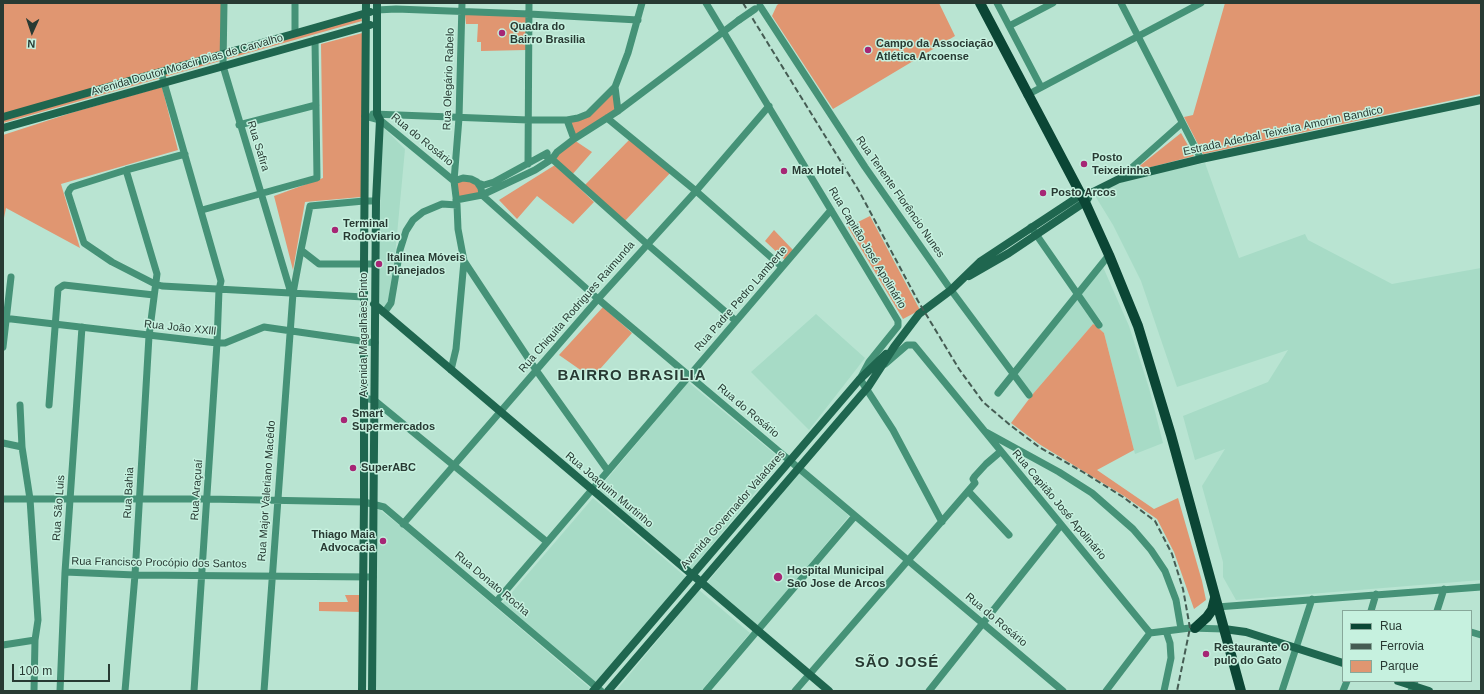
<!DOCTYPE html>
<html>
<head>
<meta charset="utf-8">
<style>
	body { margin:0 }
	#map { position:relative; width:1484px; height:694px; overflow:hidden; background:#b9e4d2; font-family:Helvetica,sans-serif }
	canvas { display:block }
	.frame { position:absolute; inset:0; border:4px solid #283a33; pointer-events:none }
	.legend { position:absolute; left:1342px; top:610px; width:130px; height:72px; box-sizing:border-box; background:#c6f1df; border:1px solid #87a89a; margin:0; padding:5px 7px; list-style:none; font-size:12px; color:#283a33 }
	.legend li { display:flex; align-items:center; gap:8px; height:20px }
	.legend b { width:20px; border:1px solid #87a89a }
	.north { position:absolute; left:12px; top:12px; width:40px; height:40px; -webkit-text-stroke:3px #c6f1df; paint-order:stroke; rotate:183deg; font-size:11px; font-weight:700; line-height:16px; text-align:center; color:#283a33 }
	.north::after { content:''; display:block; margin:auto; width:14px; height:18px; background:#283a33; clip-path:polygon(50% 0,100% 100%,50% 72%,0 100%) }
	.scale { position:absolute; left:12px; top:664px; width:98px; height:18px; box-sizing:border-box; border:2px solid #283a33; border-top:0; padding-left:5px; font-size:12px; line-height:14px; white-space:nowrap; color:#283a33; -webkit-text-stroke:3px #c6f1df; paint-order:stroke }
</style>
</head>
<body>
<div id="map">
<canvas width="1484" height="694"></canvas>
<div class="frame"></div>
<ul class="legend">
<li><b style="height:5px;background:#0b4635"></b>Rua</li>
<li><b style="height:5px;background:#455c53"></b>Ferrovia</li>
<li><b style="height:11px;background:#e09671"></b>Parque</li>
</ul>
<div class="north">N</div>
<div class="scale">100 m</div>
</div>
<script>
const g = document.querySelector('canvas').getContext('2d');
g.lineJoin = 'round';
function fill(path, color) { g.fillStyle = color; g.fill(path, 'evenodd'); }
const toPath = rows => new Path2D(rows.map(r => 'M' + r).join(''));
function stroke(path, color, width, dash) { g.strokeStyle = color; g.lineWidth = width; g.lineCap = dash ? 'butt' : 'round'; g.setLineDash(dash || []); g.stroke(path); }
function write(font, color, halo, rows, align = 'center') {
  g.font = font + ' Helvetica,sans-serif'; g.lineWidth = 3; g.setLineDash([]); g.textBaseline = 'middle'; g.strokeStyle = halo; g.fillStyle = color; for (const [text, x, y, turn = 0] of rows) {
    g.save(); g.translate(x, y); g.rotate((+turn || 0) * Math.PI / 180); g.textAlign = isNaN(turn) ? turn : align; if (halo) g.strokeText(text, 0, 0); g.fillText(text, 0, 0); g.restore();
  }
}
fill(toPath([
	[382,126,405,149,395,256,388,301,384,307,378,304],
	[1205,163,1239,258,1305,234,1308,240,1392,284,1481,268,1481,580,1236,600,1223,577,1223,562,1202,486,1225,449,1195,460,1183,416,1268,382,1288,350,1177,387,1141,281,1113,225,1094,194,1124,180],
	[1103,267,1129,326,1149,388,1163,443,1135,454,1104,333,1097,328,1102,322,1080,295],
	[1078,299,1095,325,1093,324,1032,395,1015,375],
	[816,314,865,358,809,430,751,372],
	[688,382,782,460,692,569,597,491],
	[798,472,849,516,758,626,707,583],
	[593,498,687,578,596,683,502,604],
	[377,510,380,510,403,528,590,688,587,691,375,691],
	[699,590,750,633,701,691,616,691]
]), '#a7dbc6');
fill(toPath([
	[3,3,222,3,221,51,3,114],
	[780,3,939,3,955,36,833,109,772,16,777,5],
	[1225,3,1481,3,1481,94,1203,154,1184,117,1193,115],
	[465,14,526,17,526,50,481,51,481,42,477,42,478,24,466,24],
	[361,17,362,21,227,59,226,55],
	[366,32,361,197,305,202,293,270,274,196,323,178,321,44],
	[219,58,220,61,3,123,3,120],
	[162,87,178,150,61,184,80,248,6,208,3,223,3,135,74,112],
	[615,87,618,111,574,140,592,152,571,176,552,159,574,139,567,120,580,118],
	[1181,133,1194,156,1132,172],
	[631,138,672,171,623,223,583,187],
	[555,165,594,202,573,224,537,196,517,219,499,200],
	[471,179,482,195,456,200,454,181],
	[870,216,920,310,903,319,848,227],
	[774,230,793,250,785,260,765,241],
	[603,307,632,333,592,378,559,355],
	[1093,324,1095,325,1104,333,1134,450,1097,470,1154,509,1178,498,1202,581,1206,600,1194,609,1174,552,1157,519,1124,496,1039,444,1011,423,1032,395],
	[345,595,361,595,361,612,319,611,319,602,348,602]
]), '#e09671');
stroke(toPath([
	[224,3,223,66,291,293],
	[706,3,898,321,898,326,869,362,860,379,893,430,942,522],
	[997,3,1041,87],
	[1121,3,1201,159],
	[760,6,865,167,951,290,1029,395],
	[377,10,396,9,529,14,638,20],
	[1009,26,1053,3],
	[295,33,295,3],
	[161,72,221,281,219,290,217,343,194,691],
	[615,87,618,111],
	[1027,95,1201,3],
	[373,114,528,120,567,120,574,139],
	[365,116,380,120,454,181,463,178,471,179,477,182,481,188,482,195,598,299,1063,691],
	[607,118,696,191,782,267],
	[567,120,578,118,588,114,615,87,628,53,642,3],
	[239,125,316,105],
	[185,154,126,170,72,187,70,189,68,193,84,243,112,262,155,284,162,286,364,297],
	[544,155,552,159,647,244,736,321],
	[528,164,529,3],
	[1119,179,1182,123],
	[478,183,484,185,494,182,547,153],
	[202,210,317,178,315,40],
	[1031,227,1099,325],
	[464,261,536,370,608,471],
	[376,264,319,264,301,250,310,206,364,201,376,201],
	[384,313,391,303,400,250,406,231,413,220,423,212,442,204,457,205,456,200,482,195,535,170,552,159,557,152,574,139,618,111,739,20],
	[3,318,217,343,225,343,264,327,375,343],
	[3,347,11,277],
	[885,364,907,345,914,345,1150,633],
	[451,370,456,349,464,261,458,229,457,205,454,181,459,118,462,3],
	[998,393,1109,255],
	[364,398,374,400,547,542],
	[20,405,22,447,30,499,38,620,35,640,34,691],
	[49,405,58,289,64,285,154,295],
	[986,432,1059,472,1092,493,1133,529,1151,550,1165,571,1176,600,1181,629],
	[3,443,22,447],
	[968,491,1009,535],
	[3,499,207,499,364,502,384,507,601,691],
	[403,524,598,299,696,191,769,106],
	[65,572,135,575,373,577],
	[496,602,831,210],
	[1217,607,1481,587],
	[1371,611,1376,594],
	[1437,611,1444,589],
	[1471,632,1481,635],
	[3,645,35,640],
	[60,691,65,572,82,327],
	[125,691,135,575,149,336,157,274,126,170],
	[264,691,293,293,301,250],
	[706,691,855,516],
	[795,691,975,483,973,479,975,476,986,464,1000,452],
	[929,691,1061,525],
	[1106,691,1150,633,1190,628,1224,629],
	[1164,691,1171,658,1170,643,1166,631],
	[1282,691,1312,599],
	[1343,691,1347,681],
	[1411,691,1415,681]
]), '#459277', 7);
stroke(toPath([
	[3,117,370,12],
	[3,128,370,25],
	[969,276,1009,253,1085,202,1088,198],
	[374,304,829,691],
	[1224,629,1246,632,1343,663],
	[1398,681,1429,691],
	[362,691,364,502,364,264,366,3],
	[372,691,376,201,380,120,377,114,377,3],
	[593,691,859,380,886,354],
	[608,691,868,387,894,347,919,314,951,290,981,261,1081,195,1093,192,1119,179,1201,159,1481,100]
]), '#1f664f', 8);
stroke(toPath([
	[980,3,1085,202,1109,255,1138,326,1171,435,1241,691],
	[1195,628,1207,617,1212,610,1215,598]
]), '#0b4635', 10);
stroke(toPath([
	[743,3,859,191,918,301,959,369,983,402,1010,425,1039,447,1083,472,1123,497,1155,521,1172,554,1183,589,1190,628,1177,691]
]), '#455c53', 2, [6, 3]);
stroke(toPath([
	[739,20,755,9]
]), '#459277', 7);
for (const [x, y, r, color] of [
	[502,33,4,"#a62675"],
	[868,50,4,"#a62675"],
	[1084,164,4,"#a62675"],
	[784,171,4,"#a62675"],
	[1043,193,4,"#a62675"],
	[335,230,4,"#a62675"],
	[379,264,4,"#a62675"],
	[344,420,4,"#a62675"],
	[353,468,4,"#a62675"],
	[383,541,4,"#a62675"],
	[778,577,5,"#a62675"],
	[1206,654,4,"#a62675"]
]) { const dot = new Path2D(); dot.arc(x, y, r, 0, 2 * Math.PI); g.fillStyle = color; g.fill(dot); stroke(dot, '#c6f1df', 1.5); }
write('bold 11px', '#283a33', '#c6f1df', [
	["Quadra do",510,27],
	["Bairro Brasilia",510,40],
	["Campo da Associação",876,44],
	["Atlética Arcoense",876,57],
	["Posto",1092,158],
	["Teixeirinha",1092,171],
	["Max Hotel",792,171],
	["Posto Arcos",1051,193],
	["Terminal",343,224],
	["Rodoviario",343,237],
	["Italinea Móveis",387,258],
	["Planejados",387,271],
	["Smart",352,414],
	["Supermercados",352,427],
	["SuperABC",361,468],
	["Thiago Maia",375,535,"right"],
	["Advocacia",375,548,"right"],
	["Hospital Municipal",787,571],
	["Sao Jose de Arcos",787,584],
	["Restaurante O",1214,648],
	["pulo do Gato",1214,661]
], 'left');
write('11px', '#283a33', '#c6f1df', [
	["Avenida Doutor Moacir Dias de Carvalho",187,65,-16],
	["Rua Olegário Rabelo",449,79,-88],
	["Estrada Aderbal Teixeira Amorim Bandico",1283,131,-12],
	["Rua do Rosário",422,140,39],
	["Rua Safira",258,146,73],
	["Rua Tenente Florêncio Nunes",900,197,55],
	["Rua Capitão José Apolinário",867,248,59],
	["Rua Padre Pedro Lamberte",741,299,-49],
	["Rua Chiquita Rodrigues Raimunda",577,307,-49],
	["Rua João XXlll",180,328,6],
	["Avenida Magalhães Pinto",364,335,-90],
	["Rua do Rosário",748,411,40],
	["Rua Araçuaí",197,490,-86],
	["Rua Joaquim Murtinho",609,490,40],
	["Rua Major Valeriano Macêdo",267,491,-86],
	["Rua Bahia",129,493,-87],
	["Rua Capitão José Apolinário",1059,505,50],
	["Rua São Luis",59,508,-86],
	["Avenida Governador Valadares",733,510,-49],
	["Rua Francisco Procópio dos Santos",159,563,1],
	["Rua Donato Rocha",492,584,40],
	["Rua do Rosário",996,620,40]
]);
g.letterSpacing = '1px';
write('bold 15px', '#283a33', '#c6f1df', [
	["BAIRRO BRASILIA",632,376],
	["SÃO JOSÉ",897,663]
]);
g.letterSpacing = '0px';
</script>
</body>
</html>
